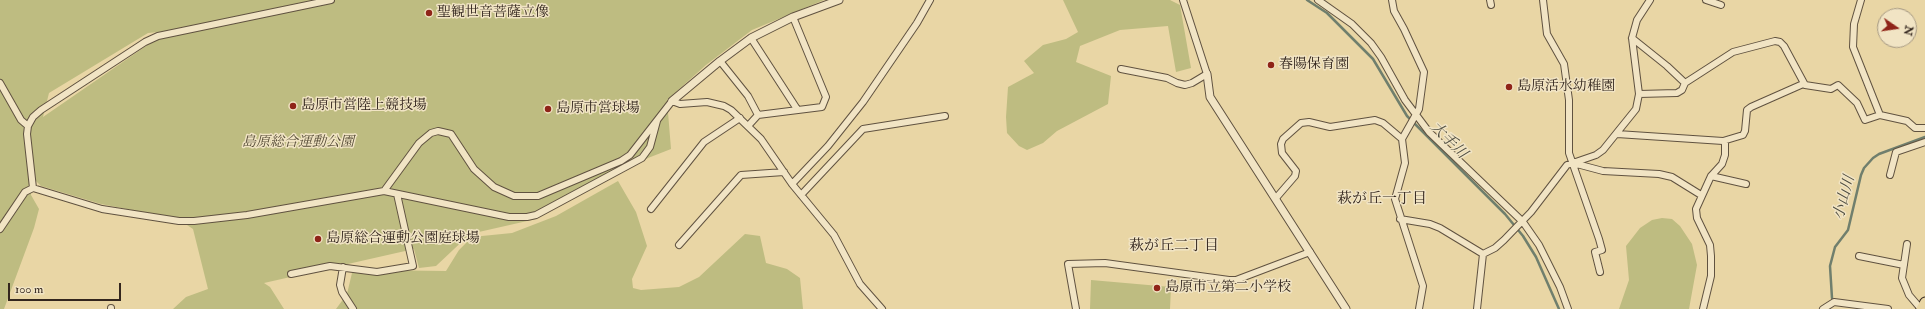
<!DOCTYPE html>
<html>
<head>
<meta charset="utf-8">
<style>
	body { margin:0 }
	#map { position:relative; width:1925px; height:309px; overflow:hidden; background:#e9d6a5; font-family:"IM FELL Double Pica",serif }
	canvas { display:block }
	.north { position:absolute; left:1877px; top:8px; width:40px; height:40px; box-sizing:border-box; background:#f1e4c4; border:1px solid #a59882; border-radius:50%; rotate:103deg; font-size:11px; font-weight:700; line-height:16px; text-align:center; color:#33261e }
	.north::after { content:''; display:block; margin:auto; width:14px; height:18px; background:#8f2418; clip-path:polygon(50% 0,100% 100%,50% 72%,0 100%) }
	.scale { position:absolute; left:8px; top:283px; width:113px; height:18px; box-sizing:border-box; border:2px solid #33261e; border-top:0; padding-left:5px; font-size:12px; line-height:14px; white-space:nowrap; color:#33261e; -webkit-text-stroke:3px #f1e4c4; paint-order:stroke }
</style>
</head>
<body>
<div id="map">
<canvas width="1925" height="309"></canvas>
<div class="north">N</div>
<div class="scale">100 m</div>
</div>
<script>
const g = document.querySelector('canvas').getContext('2d');
g.lineJoin = 'round';
function fill(path, color) { g.fillStyle = color; g.fill(path, 'evenodd'); }
const toPath = rows => new Path2D(rows.map(r => 'M' + r).join(''));
function stroke(path, color, width, dash) { g.strokeStyle = color; g.lineWidth = width; g.lineCap = dash ? 'butt' : 'round'; g.setLineDash(dash || []); g.stroke(path); }
function write(font, color, halo, rows, align = 'center') {
  g.font = font + ' "IM FELL Double Pica","Noto Serif JP",serif'; g.lineWidth = 3; g.setLineDash([]); g.textBaseline = 'middle'; g.strokeStyle = halo; g.fillStyle = color; for (const [text, x, y, turn = 0] of rows) {
    g.save(); g.translate(x, y); g.rotate((+turn || 0) * Math.PI / 180); g.textAlign = isNaN(turn) ? turn : align; if (halo) g.strokeText(text, 0, 0); g.fillText(text, 0, 0); g.restore();
  }
}
fill(toPath([
	[0,0,824,0,752,30,706,65,667,100,671,149,648,158,536,219,470,234,436,266,419,268,414,249,264,283,270,287,284,309,173,309,186,297,208,289,193,229,178,219,101,204,41,186,36,181,33,163,31,168,31,195,39,209,34,228,4,309,0,309],
	[220,26,159,39,146,46,43,117,49,93,148,33],
	[1063,0,1170,0,1180,5,1191,68,1176,72,1168,26,1120,30,1080,46,1076,62,1111,76,1108,104,1057,131,1043,143,1027,150,1019,146,1007,133,1006,117,1008,87,1034,73,1024,61,1043,45,1066,39,1078,32],
	[618,181,636,212,647,246,632,279,633,288,641,290,679,287,699,277,745,234,760,236,766,263,787,269,800,278,803,309,336,309,347,294,352,273,369,270,446,271,459,250,472,237,512,233,556,216],
	[1662,218,1672,219,1680,226,1692,244,1697,265,1689,309,1619,309,1629,280,1626,246,1640,228,1652,220],
	[1091,280,1171,287,1170,309,1090,309]
]), '#bebc81');
stroke(toPath([
	[1307,0,1327,13,1373,59,1407,116,1505,214,1523,236,1536,257,1559,309],
	[1832,298,1830,266,1835,247,1848,230,1861,175,1864,168,1873,158,1879,154,1925,137]
]), '#707f6d', 2.5);
const minor = toPath([
	[1318,0,1352,24,1371,43,1381,57,1405,100,1429,132,1523,222,1539,245,1560,287,1568,309],
	[1392,0,1394,11,1404,29,1424,72,1419,109,1402,139,1405,163,1395,199,1423,286,1419,309],
	[1490,0,1491,5],
	[1543,0,1547,34,1564,64,1569,100,1569,153,1599,239,1602,250,1595,252,1600,272],
	[1706,0,1721,5],
	[1861,0,1854,24,1853,47,1880,115],
	[751,38,797,109],
	[1632,38,1667,66,1685,83,1733,52,1775,41,1780,42,1784,46,1805,85,1831,89,1838,85,1857,103,1865,120,1880,115,1907,121,1915,128,1925,128],
	[720,61,748,96,758,115],
	[1121,69,1167,78,1177,83,1185,85,1192,83,1207,74,1183,0],
	[0,83,21,120,28,126],
	[1639,94,1677,93,1682,90,1685,83],
	[748,126,758,115,822,107,826,97,793,17],
	[1617,134,1723,141,1743,135,1745,131,1747,110,1751,107,1803,84],
	[1573,163,1603,171,1659,174,1672,177,1701,195],
	[1890,175,1896,152,1925,142],
	[1711,176,1746,184],
	[792,184,828,146,863,102,917,23,930,0],
	[33,188,27,134,28,126,33,117,41,110,145,42,158,36,331,0],
	[384,191,509,217,527,217,536,215,642,158,650,147,657,121],
	[801,195,863,129,945,116],
	[1276,198,1295,176,1296,171,1282,153,1281,144,1283,139,1301,123,1309,122,1330,127,1375,120,1383,123,1402,139],
	[651,209,704,142,740,118],
	[1400,219,1430,224,1440,228,1483,254,1495,248,1504,240,1531,212,1567,165,1596,155,1603,150,1636,109,1639,94,1632,38,1637,20,1650,0],
	[0,229,25,192,33,188,102,209,179,221,194,221,247,215,384,191,419,143,431,133,438,131,451,134,474,169,494,187,514,196,538,196,621,161,630,155,672,101,680,104,707,102,724,106,731,110,761,139,792,184,834,235,860,284,882,309],
	[1907,244,1902,278,1909,295,1921,309],
	[679,245,741,175,784,172],
	[1859,256,1904,265],
	[343,267,340,285,342,292,353,309],
	[291,274,330,266,377,272,413,266,397,194],
	[111,308,111,309],
	[1076,309,1068,264,1105,263,1229,280,1236,280,1310,252],
	[1477,309,1483,254],
	[1703,309,1711,276,1711,256,1710,245,1697,218,1696,209,1711,176,1722,164,1725,155,1725,141],
	[1823,309,1834,302,1888,309]
]);
const tertiary = toPath([
	[1207,74,1210,97,1346,309],
	[672,101,720,61,751,38,793,17,839,0]
]);
const primary = toPath([
	[1921,309,1925,302]
]);
stroke(minor, '#605240', 8);
stroke(tertiary, '#605240', 9);
stroke(primary, '#33261e', 11);
stroke(minor, '#f1e4c4', 6);
stroke(tertiary, '#f1e4c4', 7);
stroke(primary, '#e9d6a5', 9);
for (const [x, y, r, color] of [
	[429,13,4,"#8f2418"],
	[1271,65,4,"#8f2418"],
	[1509,87,4,"#8f2418"],
	[293,106,4,"#8f2418"],
	[548,109,4,"#8f2418"],
	[318,239,4,"#8f2418"],
	[1157,288,4,"#8f2418"]
]) { const dot = new Path2D(); dot.arc(x, y, r, 0, 2 * Math.PI); g.fillStyle = color; g.fill(dot); stroke(dot, '#f1e4c4', 1.5); }
write('14px', '#33261e', '#f1e4c4', [
	["聖観世音菩薩立像",437,13],
	["春陽保育園",1279,65],
	["島原活水幼稚園",1517,87],
	["島原市営陸上競技場",301,106],
	["島原市営球場",556,109],
	["島原総合運動公園庭球場",326,239],
	["島原市立第二小学校",1165,288]
], 'left');
write('italic 14px', '#564c37', '#f1e4c4', [
	["島原総合運動公園",298,143]
]);
write('italic 15px', '#4c4b3f', '#f1e4c4', [
	["大手川",1448,141,45],
	["小山川",1845,198,-75]
]);
write('15px', '#33261e', '#f1e4c4', [
	["萩が丘一丁目",1382,200],
	["萩が丘二丁目",1174,247]
]);
</script>
</body>
</html>
